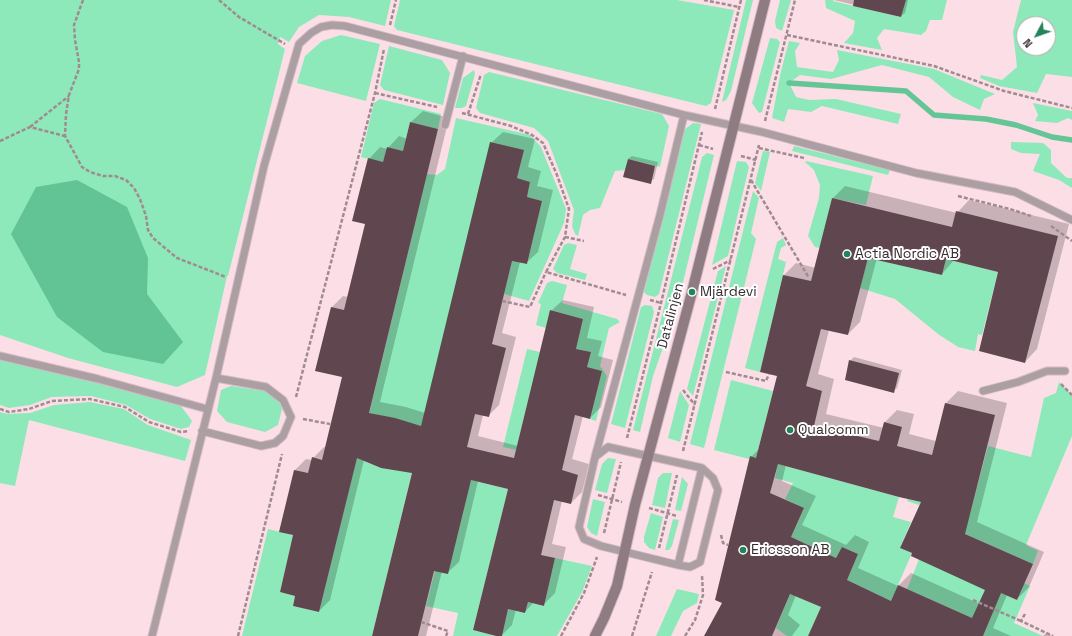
<!DOCTYPE html>
<html>
<head>
<meta charset="utf-8">
<style>
	body { margin:0 }
	#map { position:relative; width:1072px; height:636px; overflow:hidden; background:#fcdee7; font-family:"Space Grotesk",sans-serif }
	canvas { display:block }
	.north { position:absolute; left:1016px; top:16px; width:40px; height:40px; box-sizing:border-box; background:#fff; border:1px solid #afaaab; border-radius:50%; rotate:229deg; font-size:11px; font-weight:700; line-height:16px; text-align:center; color:#362b2e }
	.north::after { content:''; display:block; margin:auto; width:14px; height:18px; background:#23835a; clip-path:polygon(50% 0,100% 100%,50% 72%,0 100%) }
</style>
</head>
<body>
<div id="map">
<canvas width="1072" height="636"></canvas>
<div class="north">N</div>
</div>
<script>
const g = document.querySelector('canvas').getContext('2d');
g.lineJoin = 'round';
function fill(path, color) { g.fillStyle = color; g.fill(path, 'evenodd'); }
const toPath = rows => new Path2D(rows.map(r => 'M' + r).join(''));
function stroke(path, color, width, dash) { g.strokeStyle = color; g.lineWidth = width; g.lineCap = dash ? 'butt' : 'round'; g.setLineDash(dash || []); g.stroke(path); }
function write(font, color, halo, rows, align = 'center') {
  g.font = font + ' "Space Grotesk",sans-serif'; g.lineWidth = 4; g.setLineDash([]); g.textBaseline = 'middle'; g.strokeStyle = halo; g.fillStyle = color; for (const [text, x, y, turn = 0] of rows) {
    g.save(); g.translate(x, y); g.rotate((+turn || 0) * Math.PI / 180); g.textAlign = isNaN(turn) ? turn : align; if (halo) g.strokeText(text, 0, 0); g.fillText(text, 0, 0); g.restore();
  }
}
fill(toPath([
	[0,0,391,0,385,26,349,17,319,15,299,27,289,42,280,37,278,44,285,49,228,276,227,276,205,375,177,387,68,358,0,335],
	[400,0,677,0,734,10,711,103,706,106,397,30,394,26],
	[746,0,753,0,731,91,726,100,722,102],
	[780,0,791,0,782,31,776,28,775,21],
	[825,0,833,0,833,1,901,17,906,0,947,0,942,20,930,20,926,31,921,35,884,29,877,38,882,50,844,43,853,33,855,21,826,8],
	[1021,0,1072,0,1072,77,1046,74,1037,93,999,86,980,78,981,75,1002,80,1017,67,1013,32],
	[1024,24,1048,24,1048,48,1024,48],
	[341,35,380,44,366,101,297,83,305,56,322,41],
	[770,38,777,39,780,42,762,112,759,113,752,103],
	[789,41,800,43,795,51,797,67,833,72,839,60,837,50,934,69,995,94,984,99,980,110,953,97,929,77,882,65,831,79,800,75,789,83,796,97,809,100,836,99,901,114,898,124,822,106,811,112,788,109,784,122,772,118,781,71],
	[389,46,442,60,450,73,443,105,384,90,380,85],
	[474,70,475,74,466,106,462,108,455,108,463,78],
	[489,72,662,114,669,126,660,167,628,159,625,170,615,171,600,208,590,210,583,215,578,236,575,234,572,226,574,210,548,141,534,128,480,113,476,108,484,75],
	[380,99,441,114,438,129,410,122,403,151,387,147,383,162,361,157,374,103],
	[1033,103,1072,111,1072,120,1068,118,1057,123,1035,121,1038,115],
	[456,118,530,135,541,147,566,209,564,223,529,301,504,294,512,261,527,264,542,201,527,197,530,182,517,178,524,150,417,443,369,414,427,174,437,175,445,169],
	[693,123,701,124,659,294,655,297,647,295,644,292,684,130],
	[1011,142,1043,143,1051,150,1051,163,1067,178,1072,178,1072,188,1059,180,1033,171,1040,154,1021,153,1011,149],
	[794,146,890,170,888,175,792,151],
	[763,151,770,152,761,191,755,183],
	[707,153,714,155,676,311,653,376,640,432,633,430,702,157],
	[737,161,746,162,749,167,728,256,712,265],
	[806,161,873,176,866,205,832,198,820,248,815,247,808,236,819,198,820,185,814,170,805,162],
	[753,191,759,198,751,233,756,239,704,448,690,444],
	[783,238,786,245,781,248,778,259,786,262,760,372,745,368,777,242],
	[568,243,577,245,570,269,587,274,585,280,557,273,553,269,564,245],
	[868,258,942,275,946,259,998,272,982,335,978,334,975,351,958,347,938,334,895,299,860,288],
	[726,266,693,396,687,389,718,271],
	[552,281,567,285,562,303,617,319,620,322,609,328,600,366,607,376,596,421,590,419,602,371,587,367,591,352,576,349,583,319,551,310,546,328,536,325,541,304,538,303,547,283],
	[645,305,652,306,654,312,625,428,611,424,641,307],
	[527,349,540,352,516,450,503,447],
	[0,359,178,402,192,421,189,427,181,429,150,419,126,405,91,396,52,397,30,405,9,408,0,405],
	[731,380,773,391,756,458,750,456,749,459,714,450],
	[1059,382,1072,395,1072,436,1026,545,1038,551,1033,564,934,520,936,511,907,501,908,499,970,514,988,446,1031,457,1044,398,1056,393],
	[231,386,265,391,279,400,282,409,278,425,265,432,227,422,217,411,221,390],
	[680,391,689,405,680,442,668,438],
	[90,402,124,409,148,425,191,440,185,461,29,420,15,486,0,483,0,412,8,414,30,413,54,405],
	[360,444,367,445,364,461,381,468,416,456,372,636,242,636,268,529,293,535,280,592,295,596,293,606,319,612],
	[608,458,616,459,607,493,595,490,602,464],
	[778,464,899,497,893,517,911,522,900,548,912,553,891,601,847,580,858,554,842,547,836,558,791,537,804,509,785,499,793,483,775,478],
	[663,473,672,473,665,508,652,505,658,478],
	[459,477,508,489,473,630,496,636,453,636,458,613,426,606],
	[682,477,688,484,681,511,675,510],
	[593,499,605,502,597,536,591,533,587,527],
	[651,513,663,517,655,550,649,548,644,542,644,537],
	[673,519,679,520,672,546,669,550,665,550],
	[920,557,1017,600,1024,583,1030,586,1014,623,1043,636,983,636,992,614,972,618,907,589],
	[555,558,592,566,582,592,557,636,502,636,508,609,525,613,528,602,544,606],
	[677,589,699,594,697,603,683,611,671,636,656,636],
	[790,594,821,607,808,636,787,636,776,628]
]), '#8de9ba');
fill(toPath([
	[77,180,127,207,148,258,147,294,183,342,163,364,103,352,57,317,11,234,36,187]
]), '#62c394');
fill(toPath([
	[834,0,908,0,905,13,901,16],
	[423,111,449,118,380,402,406,407,425,413,491,143,503,132,535,139,528,167,541,171,537,186,553,190,538,252,526,263,520,262,502,333,516,337,499,405,488,416,483,415,478,436,518,446,551,311,563,300,594,307,587,338,602,341,598,356,613,360,601,407,590,418,583,416,572,459,589,464,582,492,571,503,562,501,552,544,566,547,555,593,543,605,534,602,525,612,516,609,512,625,501,636,500,636,509,488,478,481,459,562,447,573,442,571,426,636,373,636,413,472,364,460,330,600,319,611,296,595,295,534,280,531,295,470,306,459,312,460,313,458,324,447,326,447,343,377,332,307,343,296,348,297,366,223,369,159,380,147,387,149,399,136,407,139,411,122],
	[632,156,658,162,654,179,650,182,624,176,628,159],
	[845,186,957,213,969,200,1069,224,1037,349,1025,362,1000,271,954,260,942,274,877,258,860,322,848,334,829,330,818,374,834,379,826,414,884,428,885,422,897,410,914,414,909,434,936,441,946,403,958,391,1007,403,977,522,1044,552,1029,587,1017,599,1007,595,993,628,1011,636,809,636,822,607,796,595,788,615,800,625,792,636,705,636,723,603,751,457,760,448,778,375,784,275,796,263,816,268,833,198],
	[786,465,922,501,986,589,980,604,911,573,898,586,858,568,869,542,855,535,846,545,802,525,816,496,782,481],
	[854,357,902,370,897,388,893,391,850,361],
	[1046,633,1052,636,1043,636]
]), '#0003');
stroke(toPath([
	[789,83,906,91,934,115,986,119,1016,125,1052,137,1072,140]
]), '#64c596', 5.5);
fill(toPath([
	[854,0,906,0,901,17,853,6],
	[410,122,438,129,369,413,395,418,421,426,490,142,524,150,517,178,530,182,527,197,542,201,527,264,512,261,492,344,506,348,489,417,475,414,467,447,514,458,550,310,583,319,576,349,591,352,587,367,602,371,590,419,575,415,562,470,578,475,571,504,554,500,541,555,555,558,544,606,528,602,525,613,508,609,502,636,496,636,473,630,508,489,471,480,448,574,434,571,418,636,372,636,412,473,381,468,357,458,319,612,293,606,295,596,280,592,293,535,279,532,294,470,308,473,312,457,322,460,342,377,315,371,331,307,344,310,365,224,352,221,368,158,383,162,387,147,403,151],
	[628,159,655,166,651,184,623,177],
	[832,198,952,227,956,211,1058,236,1025,363,979,351,998,272,946,259,942,275,868,258,848,335,821,329,806,386,822,391,814,426,879,441,884,422,902,427,897,446,932,455,945,403,995,415,965,534,1033,564,1017,600,1001,593,983,636,808,636,821,607,790,594,772,636,704,636,722,603,715,600,750,456,756,458,777,376,760,372,783,275,811,281],
	[778,464,899,497,921,502,900,548,912,553,911,556,985,590,972,618,898,585,891,601,847,580,858,554,842,547,836,558,791,537,804,508,770,493],
	[849,360,899,373,894,393,845,380]
]), '#5f464f');
const lane = toPath([
	[445,125,463,56],
	[0,356,98,379,207,409],
	[983,391,1018,382,1047,371,1065,371],
	[202,431,261,446,275,443,283,436,291,417,283,400,266,387,216,378],
	[608,447,702,468,713,478,718,490,700,562,690,567,678,565,601,546,584,539,579,527,595,457,608,447],
	[595,457,660,215,684,115],
	[678,565,702,468],
	[152,636,216,378,264,166,299,44,311,33,321,27,332,25,345,26,684,115,762,132,916,173,1015,192,1072,220]
]);
const secondary = toPath([
	[595,636,604,618,617,586,635,505,692,292,765,0]
]);
stroke(lane, '#d4bac2', 9);
stroke(secondary, '#d4bac2', 12);
stroke(toPath([
	[83,0,74,25,75,40,79,62,79,69,69,95,66,114,65,136,76,156,82,167,90,172,103,176,115,176,126,180,134,188,140,199,146,216,148,230,153,238,177,258,226,277],
	[219,0,239,17,285,44],
	[704,0,739,7],
	[390,25,396,0],
	[787,35,934,66,1004,91,1072,108],
	[375,93,437,107],
	[715,109,741,0],
	[462,113,511,126,532,135,543,143,557,175,569,209,565,237,546,272,626,295],
	[468,114,481,74],
	[765,121,795,0],
	[30,127,69,96],
	[0,141,30,127,65,136],
	[699,145,713,149],
	[759,148,804,158],
	[741,156,756,160],
	[751,180,809,278],
	[958,196,1010,209,1031,216],
	[1051,226,1072,241],
	[565,237,584,241],
	[713,269,731,260],
	[650,300,661,303],
	[502,301,530,307,546,272],
	[726,372,766,381,769,374],
	[1061,384,1072,395],
	[683,390,695,405],
	[296,397,375,93,384,49],
	[0,409,9,412,29,409,52,401,90,399,125,407,149,422,181,432,189,431],
	[303,419,330,424],
	[627,438,661,303,702,132],
	[683,451,759,145],
	[598,495,622,502],
	[649,508,677,516],
	[604,533,621,462],
	[721,535,723,543,728,545],
	[659,548,677,475],
	[973,600,1021,621],
	[1025,614,1021,621,1053,636],
	[421,622,448,631,446,636],
	[238,636,282,454],
	[561,636,584,593,597,557],
	[632,636,652,572],
	[685,636,695,620,703,595,702,575]
]), '#a08b91', 2.5, [4, 2]);
stroke(lane, '#ac9fa3', 7);
stroke(secondary, '#8f7c82', 10);
for (const [x, y, r, color] of [
	[847,254,4,"#23835a"],
	[692,292,4,"#23835a"],
	[790,430,4,"#23835a"],
	[743,550,4,"#23835a"]
]) { const dot = new Path2D(); dot.arc(x, y, r, 0, 2 * Math.PI); g.fillStyle = color; g.fill(dot); stroke(dot, '#fff', 1.5); }
write('14px', '#362b2e', '#fff', [
	["Actia Nordic AB",855,254],
	["Mjärdevi",700,292],
	["Qualcomm",798,430],
	["Ericsson AB",751,550]
], 'left');
write('14px', '#362b2e', '#fff', [
	["Datalinjen",671,316,-75]
]);
</script>
</body>
</html>
